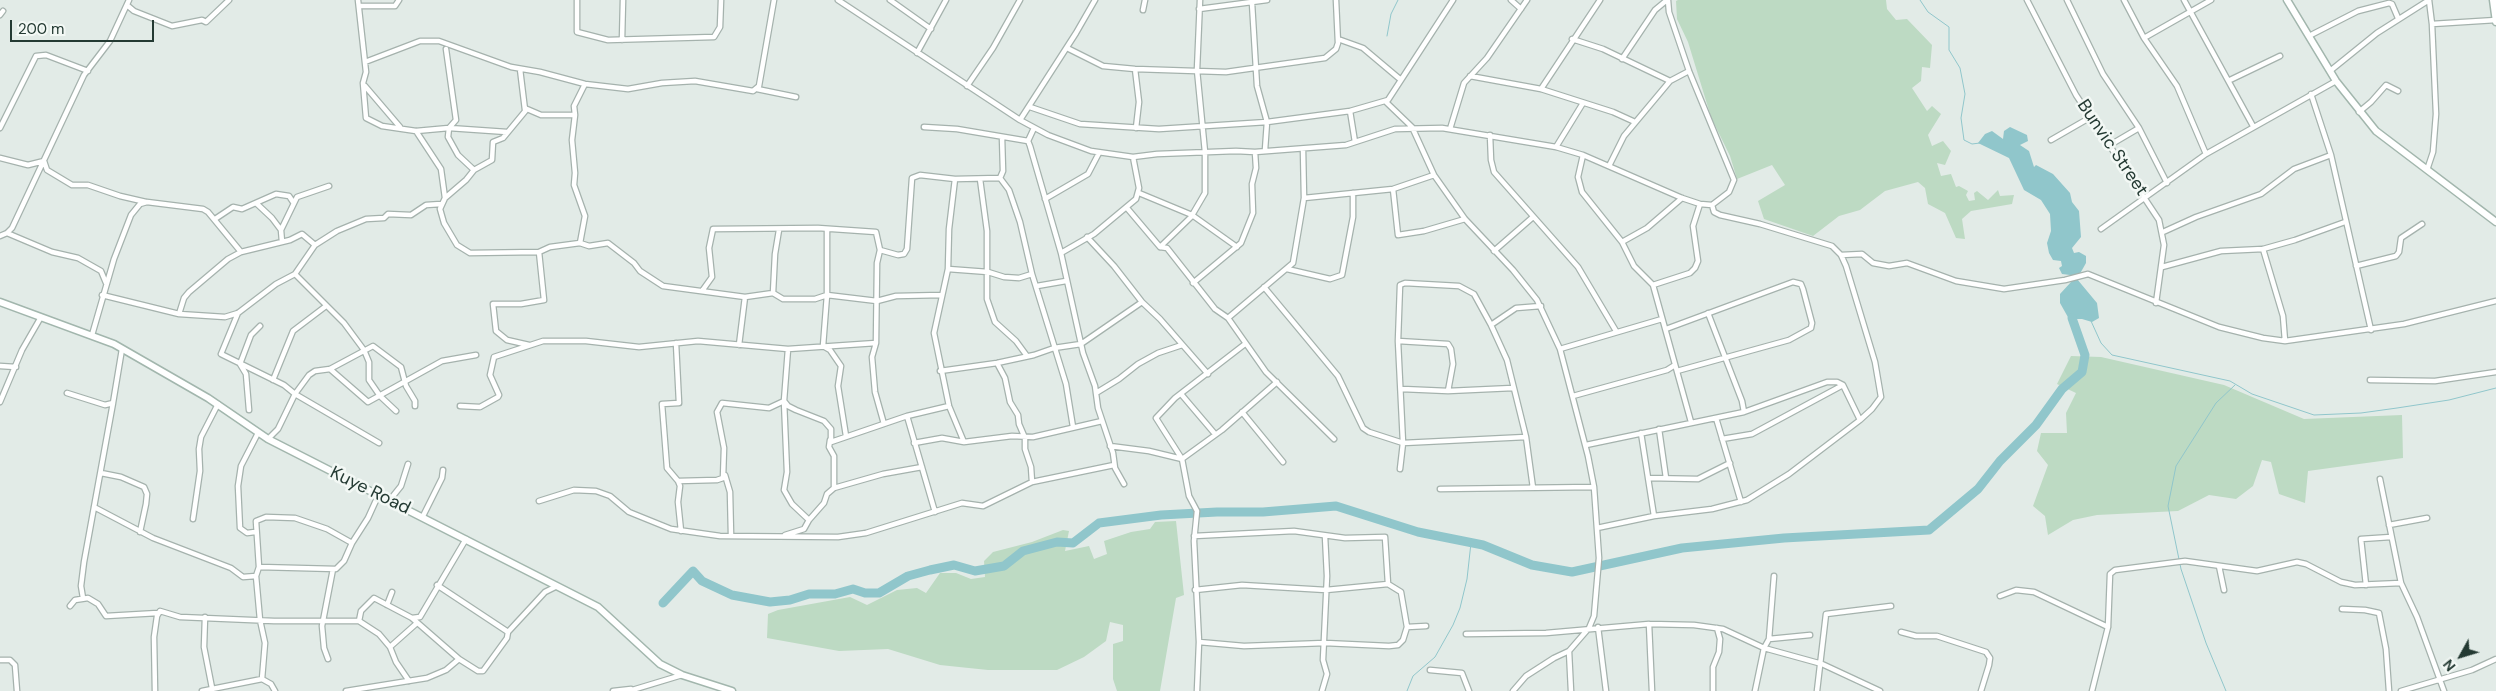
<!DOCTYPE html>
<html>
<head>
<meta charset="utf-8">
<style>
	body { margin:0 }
	#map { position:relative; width:2496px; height:691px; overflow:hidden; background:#e2ebe7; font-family:"DM Sans",sans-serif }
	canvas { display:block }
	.north { position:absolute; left:2436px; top:631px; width:50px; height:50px; -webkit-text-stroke:4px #f3f8f5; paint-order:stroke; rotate:231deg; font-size:14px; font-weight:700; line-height:20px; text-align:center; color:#243a33 }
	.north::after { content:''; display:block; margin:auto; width:18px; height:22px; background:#243a33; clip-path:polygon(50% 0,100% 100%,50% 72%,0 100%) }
	.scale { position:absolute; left:10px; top:20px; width:144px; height:22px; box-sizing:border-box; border:2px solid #243a33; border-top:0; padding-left:6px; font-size:15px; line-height:18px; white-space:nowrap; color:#243a33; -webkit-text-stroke:4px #f3f8f5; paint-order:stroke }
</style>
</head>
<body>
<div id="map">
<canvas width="2496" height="691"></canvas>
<div class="north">N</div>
<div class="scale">200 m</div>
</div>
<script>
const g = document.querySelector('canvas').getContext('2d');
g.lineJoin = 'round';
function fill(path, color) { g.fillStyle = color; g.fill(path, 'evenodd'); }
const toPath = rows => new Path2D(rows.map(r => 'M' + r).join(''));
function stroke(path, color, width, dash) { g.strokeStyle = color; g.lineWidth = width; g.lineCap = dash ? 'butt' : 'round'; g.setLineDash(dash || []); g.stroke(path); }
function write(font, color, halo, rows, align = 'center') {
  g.font = font + ' "DM Sans",sans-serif'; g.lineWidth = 5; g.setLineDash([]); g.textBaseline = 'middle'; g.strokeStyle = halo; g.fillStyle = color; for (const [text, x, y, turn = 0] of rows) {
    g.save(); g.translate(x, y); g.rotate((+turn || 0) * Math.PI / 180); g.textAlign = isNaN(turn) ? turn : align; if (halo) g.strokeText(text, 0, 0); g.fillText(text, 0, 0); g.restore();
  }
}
fill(toPath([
	[1678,0,1886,0,1887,9,1896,20,1907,19,1932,45,1930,68,1922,67,1921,81,1912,88,1927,111,1932,106,1941,114,1928,135,1932,146,1943,141,1951,151,1945,165,1937,163,1941,176,1951,174,1956,187,1959,186,1968,191,1966,195,1969,201,1975,200,1974,193,1977,191,1988,200,1998,190,2000,196,2014,195,2012,204,1971,211,1962,219,1965,239,1956,238,1945,213,1928,204,1925,188,1918,182,1885,191,1860,210,1839,216,1813,236,1764,219,1758,201,1785,185,1772,165,1737,179,1730,156,1711,117,1688,42,1677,19,1676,1],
	[2071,356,2101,357,2224,385,2304,419,2402,415,2403,458,2308,471,2305,503,2279,494,2271,462,2262,460,2253,486,2236,499,2209,495,2178,511,2097,515,2073,520,2048,535,2045,516,2033,506,2048,465,2037,451,2041,433,2067,433,2066,413,2076,393,2057,384],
	[1176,521,1184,595,1176,598,1160,691,1117,691,1113,679,1113,644,1123,641,1123,625,1110,622,1106,641,1084,657,1057,670,988,670,940,665,888,649,839,651,767,638,768,614,778,610,850,597,867,605,897,590,917,588,926,593,940,573,956,573,971,579,985,577,984,561,993,552,1032,542,1063,530,1069,531,1065,551,1089,546,1094,559,1107,554,1104,541,1131,532,1150,529,1155,522]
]), '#bddac3');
fill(toPath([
	[2010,127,2027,135,2028,141,2020,145,2029,151,2034,167,2036,165,2053,174,2070,193,2072,202,2079,211,2081,237,2072,248,2074,253,2079,252,2086,256,2086,263,2077,279,2097,303,2099,318,2092,322,2082,319,2069,319,2060,303,2060,294,2071,282,2070,275,2062,274,2059,268,2062,266,2061,261,2053,260,2049,253,2047,243,2051,231,2050,214,2041,200,2024,190,2009,158,1978,143,1985,134,1992,131,2003,139,2004,131]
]), '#90c6cb');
stroke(toPath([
	[1920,0,1928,12,1949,27,1949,50,1960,68,1965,94,1961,118,1964,140,1972,144,1980,143],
	[1387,36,1391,14,1398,0],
	[2091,321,2101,343,2112,355,2230,381,2252,394,2314,415,2361,413,2397,408,2449,400,2496,388],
	[1407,691,1413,676,1435,657,1453,625,1460,608,1467,579,1471,543],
	[2226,691,2206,643,2181,569,2168,506,2176,466,2216,403,2235,385]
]), '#90c6cb', 1);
stroke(toPath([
	[663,603,693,571,702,581,732,595,770,602,790,600,809,594,835,594,853,589,865,593,879,593,908,576,930,570,954,565,975,571,1004,566,1023,551,1057,542,1073,543,1099,523,1161,515,1217,512,1263,512,1336,506,1418,532,1483,545,1532,565,1572,572,1682,548,1784,538,1929,530,1978,489,2000,461,2036,425,2062,389,2082,372,2085,355,2072,318]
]), '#90c6cb', 9);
const street = toPath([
	[358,0,366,72,363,83,366,118,382,126,416,131,449,128,507,132],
	[577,0,577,32,608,40,714,37,720,27,721,0],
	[838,0,1020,120,1048,135,1091,151,1133,157,1157,154,1236,151,1255,152,1346,145,1395,129,1442,128,1556,147,1583,155,1682,198,1700,204,1712,205,1729,192,1734,180,1689,71,1669,12,1668,0],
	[890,0,931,29],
	[1511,0,1521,9],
	[2027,0,2076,95,2159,220,2164,245,2156,303],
	[2067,0,2103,74,2139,128,2167,183],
	[2124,0,2144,38,2177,86,2206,154],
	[2184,0,2253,126],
	[1252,3,1257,86,1267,122,1265,150],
	[128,6,134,11,172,26,202,20,206,22,229,0],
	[359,6,395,6,399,0],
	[1199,9,1267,0],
	[1143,10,1145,0],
	[0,15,3,11],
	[2432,24,2496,20],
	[2309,36,2358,11,2389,3,2392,4,2398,18],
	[2144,38,2211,0],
	[1338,39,1363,48,1401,80],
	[1572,39,1603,49,1670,81,1689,71],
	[622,40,623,0],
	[1067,48,1103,66,1135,69,1226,72,1325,58,1336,49,1338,43,1336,0],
	[446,49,456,120,449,128,448,137,458,155,474,170],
	[917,53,946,0],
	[1622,59,1655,10,1667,0],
	[365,62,420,41,439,41,511,67,540,72,585,84,628,89,662,83,695,81,753,91,759,86,774,0],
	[520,69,525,110],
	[1135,69,1139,102,1136,128],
	[2330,71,2377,33,2429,0],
	[1470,76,1541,89,1613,112,1635,122],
	[2230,80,2280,56],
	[585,84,574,106,575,115,572,140,575,173,574,185,585,216,580,243,589,246,608,243,634,263,640,271,663,286,745,297,773,293,775,254,779,230],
	[365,86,400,127],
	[967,86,993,48,1020,0],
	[757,89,796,97],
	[1541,89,1600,0],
	[2311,94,2331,155,2371,330],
	[1386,102,1412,127,1434,175,1465,219,1513,270,1537,300,1560,349,1588,456,1594,487,1599,558,1594,616,1589,628,1569,651,1571,691],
	[1030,107,1080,124,1159,129,1267,122,1350,111,1388,100,1453,0],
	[1350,111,1355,142],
	[2359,112,2371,102,2386,85,2398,91],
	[575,115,541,115,527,109,503,138,493,142,492,160,474,170,466,180,445,198,440,209,444,223,457,245,470,253,539,252,550,247,580,243],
	[1020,120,1076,33,1095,0],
	[924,127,957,129,1028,141],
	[0,128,36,56,46,55,88,71],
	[1034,128,1028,141,1030,146,1061,253,1083,353,1095,386,1098,408,1113,453,1115,468,1124,484],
	[1450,129,1464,83,1487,58,1527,0],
	[416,131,441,169,445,198],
	[1490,135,1491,160,1494,172,1578,267,1616,331],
	[2051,140,2091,117],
	[2110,145,2139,128],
	[1556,147,1583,103],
	[1583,155,1578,177,1582,192,1622,242,1634,266,1653,285,1691,422],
	[0,158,28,165,44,161,47,170,72,185,88,185,120,196,146,202],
	[1609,166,1624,136,1670,81],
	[2427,170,2433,152,2436,114,2432,24,2429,0],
	[1000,178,1009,190,1020,222,1032,274,1066,384,1073,427],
	[955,179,949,229,948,269,934,333,949,406,964,442,1012,436,1033,437,1102,421],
	[980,179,987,231,987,299,995,322,1016,341,1027,356],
	[1393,189,1398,235,1424,231,1465,219],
	[1139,193,1192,215,1237,247],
	[1304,198,1393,189,1434,175],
	[1045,199,1088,174,1099,153],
	[256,203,272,218,281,230],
	[1127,208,1160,247,1167,248,1215,309,1228,318,1266,372,1334,439],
	[215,219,233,207,242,209,276,194,289,196,293,202],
	[827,229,827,295,823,346,830,350,841,366,838,386,846,436],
	[2101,229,2206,154,2336,81],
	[2163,232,2196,217,2261,194,2294,169,2331,155],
	[7,233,52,252,78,258,101,271,106,283],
	[0,236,7,233,12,228,84,75,110,41,129,0],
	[1087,237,1114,266,1142,302,1160,319,1208,374],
	[282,242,281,230,297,197,329,186],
	[1622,242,1647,228,1682,198],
	[1160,247,1191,217,1205,193,1205,152,1197,70,1200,0],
	[2263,249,2283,316,2285,341],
	[880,250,898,255,904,254,907,249,912,178,920,175,955,179,1000,178,1003,171,1002,137],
	[1494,251,1533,217],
	[1061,253,1094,234,1136,199,1139,188,1133,157],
	[1841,255,1862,254,1873,263,1889,266,1907,263,1956,281,2004,289,2065,280,2088,274,2219,327,2263,338,2285,341,2404,324,2496,301],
	[2356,266,2396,256,2399,252,2401,238,2422,224],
	[2162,267,2221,251,2263,249,2295,240,2345,222],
	[948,269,988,272,1004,277,1019,278,1032,274],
	[1287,269,1330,279,1342,275,1353,217,1353,193],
	[295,274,344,323,364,350,369,362,369,380,380,396,396,411],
	[1193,283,1241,243,1253,213,1252,184,1256,168,1255,152],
	[1653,285,1690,273,1695,268,1698,261,1693,226,1700,204],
	[1037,286,1066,281],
	[1264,287,1338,376,1363,428,1369,432,1403,443,1526,437],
	[702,291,712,277,709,248,713,229,818,228,876,232,880,250,877,263,876,343,872,357,875,392,884,424],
	[773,293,783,299,815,299,827,295,877,301,896,296,942,295],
	[102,295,179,314,225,317,238,313,276,284,295,274,315,245,337,231,366,219,384,218,388,214,411,215,426,205,441,204],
	[238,313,221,354,284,385,295,394,379,443],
	[1708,313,1742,401,1744,412],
	[179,314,184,298,189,292,228,259,241,252,290,240,302,234,315,245],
	[1228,318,1293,263,1304,198,1303,149],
	[1491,325,1516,308,1541,306],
	[1666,329,1793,282,1801,284,1803,289,1812,323,1811,328,1789,340,1677,371],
	[92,335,114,259,131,215,140,204,147,202,203,209,208,212,241,252],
	[1398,341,1448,344,1451,349,1453,364,1448,391],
	[676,343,679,403,662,404,667,468,678,481,680,486,678,502,681,531],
	[529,345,507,340,496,331,493,304,521,304,544,300,539,252],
	[739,345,745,297],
	[788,349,784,401,787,472,784,490,792,504,809,520],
	[1560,349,1662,319],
	[997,363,1005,378,1010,402,1018,415,1019,424,1025,438,1025,449,1031,467,1032,482],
	[0,366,16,367],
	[330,369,368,402,442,361,476,355],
	[940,371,997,363,1034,355,1054,348,1081,344,1142,302],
	[273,380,293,331,326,306],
	[2370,380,2435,381,2496,372],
	[1402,389,1448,391,1513,388],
	[67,393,105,405,113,403,122,349],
	[1096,393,1119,379,1138,364,1158,353,1182,345],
	[1181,394,1215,434],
	[1573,396,1667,370,1675,365],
	[0,402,22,350,41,317],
	[460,406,480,407,498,397,499,395,490,375,494,357,543,341,586,341,639,347,698,341,788,349,876,343],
	[249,410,246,374,240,364,251,335,260,326],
	[1242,412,1283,462],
	[907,416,935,512],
	[1716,418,1741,502],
	[1659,429,1666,478],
	[1641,433,1654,516],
	[268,439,278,429,295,394,309,375,315,371,330,369,373,346,401,367,406,386,415,401,415,406],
	[1722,439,1752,434,1843,385],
	[914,443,942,438,964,442],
	[1586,445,1744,412,1827,382,1837,382,1843,385,1860,420],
	[1110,446,1149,451,1182,459,1222,430,1277,382],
	[1400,469,1403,443,1398,341,1400,285,1405,283,1459,286,1474,294,1491,325,1507,360,1526,437,1533,488],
	[101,473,121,477,144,487,147,494,146,504,140,532],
	[725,475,730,492,731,535],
	[1648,478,1698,479,1730,463],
	[2380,479,2401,583],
	[678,481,717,480,723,478,724,448,717,412,722,403,769,408,784,401,788,406,796,410,824,421,831,429,831,442,907,416,949,406],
	[834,488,883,474,922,467],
	[1440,489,1594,487],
	[389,501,401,486,408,464],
	[539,501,574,490,596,491,610,496,629,512,671,529,720,536,838,537,866,533,962,503,983,506,1032,482,1114,465],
	[94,507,153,538,231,568,243,577,256,576],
	[423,516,442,478,443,470],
	[193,519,200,471,199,449,201,437,218,404],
	[2389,525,2427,518],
	[1597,528,1654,516,1712,509,1747,500,1789,474,1860,420,1872,409,1881,397,1875,362,1846,266,1841,255,1832,246,1760,224,1720,215,1714,212,1712,205],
	[255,532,247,533,240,528,238,486,241,466,258,433],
	[785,535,804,529,809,520,824,503,827,494,834,488,834,456,829,447,830,440],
	[1194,536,1294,531,1345,538,1385,537,1388,584],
	[2219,566,2224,590],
	[259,567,336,569,344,561,352,543],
	[437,585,508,632],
	[2366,585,2361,539,2391,537],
	[1195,590,1242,585,1326,590,1388,584,1401,592,1407,627],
	[2000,596,2016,590,2034,592,2108,627],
	[83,598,81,586,84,562,113,403],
	[387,605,392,592],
	[70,606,75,600,88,598,98,604,106,616,158,613],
	[2342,609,2365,610,2379,613,2386,649,2389,691],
	[205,617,204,647,212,688],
	[412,618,420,617,466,539],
	[359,621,361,611,374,598,412,618,459,659],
	[1649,624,1652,691],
	[1598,627,1606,691],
	[1901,632,1916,636,1937,636,1986,652,1990,658,1989,665,1981,691],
	[1466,634,1546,633,1649,624,1694,625,1723,629,1764,648,1822,664,1880,691],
	[1769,639,1810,635],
	[1199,642,1244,646,1325,643,1389,646,1398,645,1403,640,1407,627,1426,626],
	[390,647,417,623],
	[328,659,324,648,322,626,333,569],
	[0,660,10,660,15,665,17,691],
	[1430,670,1462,673,1469,691],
	[262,679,265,643,260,620,256,576,259,567,256,521,266,517,295,518,327,529,352,543,368,518,378,496],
	[155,691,154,637,157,616,160,611,180,617,274,621,359,621,379,634,390,647,396,662,409,681],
	[202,691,262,679,271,684,275,691],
	[346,691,427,678,446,670,459,659,478,671,483,671,507,638,508,632,545,592,557,586],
	[613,691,631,689],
	[629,691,682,675],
	[1197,691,1199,642,1194,541,1197,511,1189,496,1182,459,1156,418,1175,398,1245,344],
	[1322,691,1327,674,1323,660,1327,576,1325,536],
	[1513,691,1526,676,1554,658,1569,651],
	[1713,691,1713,667,1719,652,1720,639,1717,628],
	[1755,691,1764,648,1769,639,1774,576],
	[1817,691,1826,614,1891,606],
	[2092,691,2108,627,2110,574,2115,570,2185,561,2257,571,2297,562,2306,564,2341,582,2355,585,2401,583,2417,617,2444,691],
	[2401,691,2472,670,2496,659]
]);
const secondary = toPath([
	[2287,0,2336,81,2376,131,2496,222],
	[2493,0,2496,22],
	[0,302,114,344,208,398,268,439,598,607,660,664,682,675,732,691]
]);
stroke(street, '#a5b2ad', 7);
stroke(secondary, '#a2b6ad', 9);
stroke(street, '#fff', 4.5);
stroke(secondary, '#fff', 6);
write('18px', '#243a33', '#f3f8f5', [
	["Bunvic Street",2112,148,56],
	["Kuye Road",370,491,26]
]);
</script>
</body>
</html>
